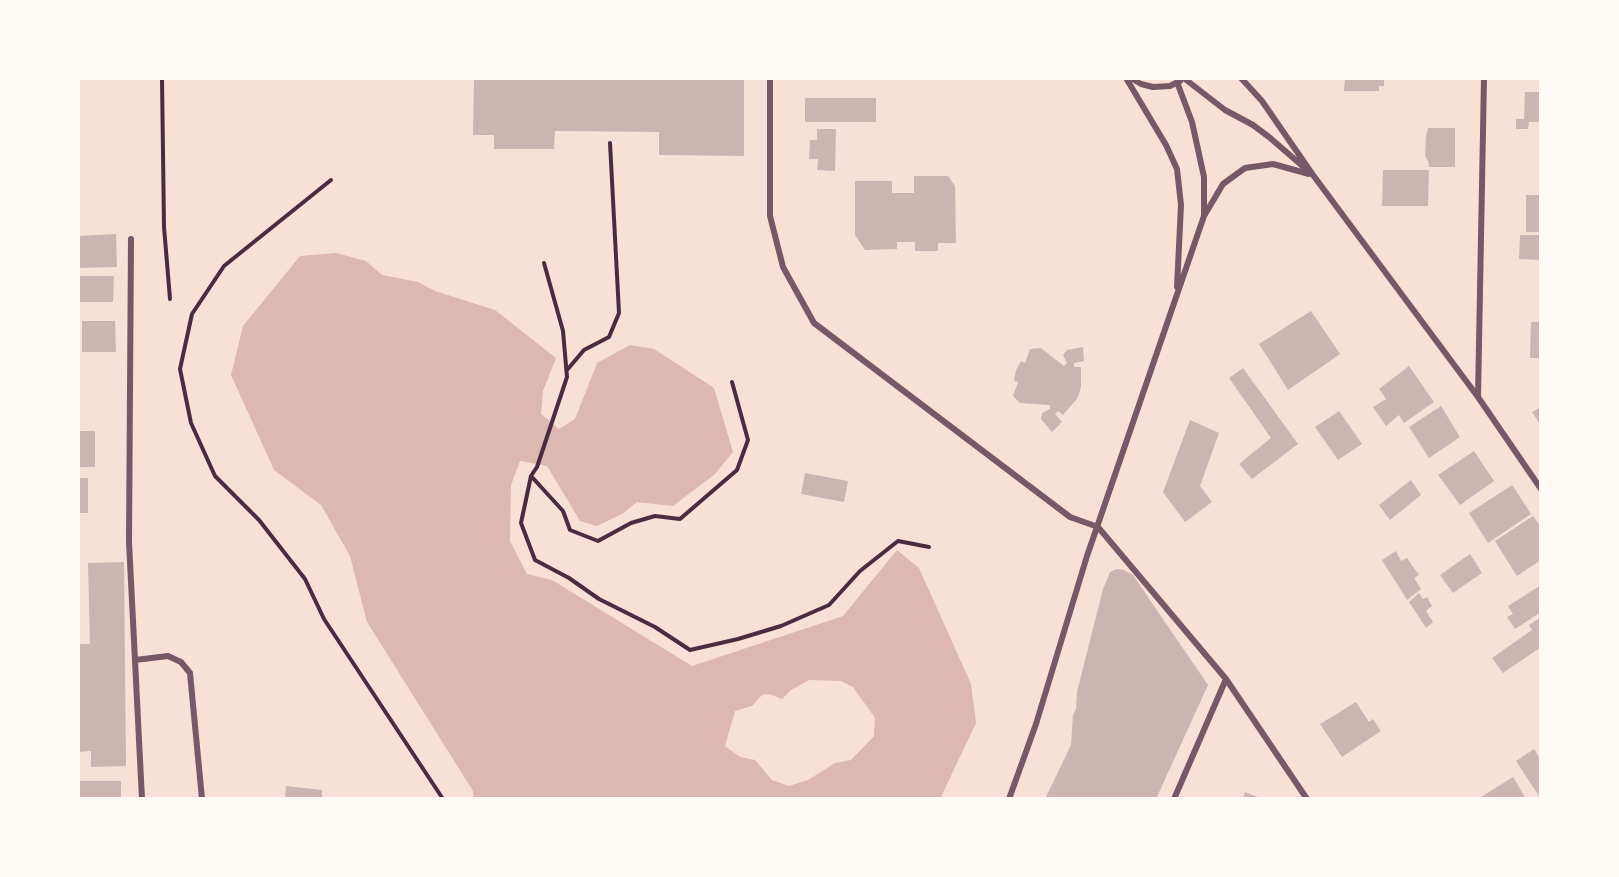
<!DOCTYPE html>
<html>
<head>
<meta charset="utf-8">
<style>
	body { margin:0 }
	#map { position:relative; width:1619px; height:877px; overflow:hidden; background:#f7e1d7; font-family:Barlow,sans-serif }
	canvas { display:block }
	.frame { position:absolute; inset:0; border:80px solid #fffaf5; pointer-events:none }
</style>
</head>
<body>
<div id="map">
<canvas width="1619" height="877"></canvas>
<div class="frame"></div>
</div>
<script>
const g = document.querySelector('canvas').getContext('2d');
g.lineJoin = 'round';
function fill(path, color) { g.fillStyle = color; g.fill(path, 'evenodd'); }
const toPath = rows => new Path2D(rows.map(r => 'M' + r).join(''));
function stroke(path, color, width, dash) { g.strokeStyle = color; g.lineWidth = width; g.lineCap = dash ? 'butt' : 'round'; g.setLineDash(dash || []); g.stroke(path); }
fill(toPath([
	[336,253,366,261,382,275,418,282,435,291,495,310,556,358,543,391,541,414,559,429,575,419,597,363,630,345,654,349,714,388,733,452,715,474,673,506,637,502,622,514,597,526,580,521,547,466,520,461,511,485,510,541,527,574,552,580,692,666,843,616,897,550,919,568,971,684,976,723,940,799,474,799,473,791,367,622,350,556,321,505,274,470,231,375,243,326,300,256],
	[809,680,841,681,853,687,875,718,874,736,851,760,835,763,808,780,789,786,772,780,755,760,740,757,725,746,735,711,752,706,762,695,769,694,782,699,791,690]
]), '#dcb8b0');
fill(toPath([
	[474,78,744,78,744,156,659,155,659,132,555,131,554,149,494,149,494,135,473,135],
	[1345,78,1384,78,1384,86,1379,86,1379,91,1344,91],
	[1525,92,1541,92,1541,122,1529,122,1528,129,1516,129,1516,119,1524,119],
	[805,98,876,98,876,122,805,122],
	[1428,128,1455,128,1455,167,1429,167,1428,161,1425,156,1426,136],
	[817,129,836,129,835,171,817,170,818,159,809,159,810,140,817,140],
	[1383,170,1429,170,1428,206,1382,206],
	[914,176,948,176,955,186,956,243,938,243,938,251,915,251,915,242,897,242,897,249,865,250,855,235,855,181,892,181,892,193,914,193],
	[1526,195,1541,195,1541,232,1526,232],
	[116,234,117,267,78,268,78,236],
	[1520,235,1541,235,1541,260,1519,259],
	[78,276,114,276,113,302,78,302],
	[1311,311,1340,354,1288,390,1259,344],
	[82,321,115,321,116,352,82,352],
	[1531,322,1541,322,1541,358,1530,358],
	[1083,347,1084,361,1074,363,1074,367,1081,367,1081,387,1079,394,1076,400,1063,415,1058,411,1055,414,1062,422,1052,432,1041,419,1042,413,1050,409,1050,405,1020,403,1013,396,1018,382,1014,381,1016,370,1021,361,1025,363,1030,349,1041,348,1064,366,1067,363,1063,355,1067,350],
	[1409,366,1434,402,1404,423,1399,415,1386,426,1373,407,1386,399,1379,389],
	[1243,368,1298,444,1252,479,1239,464,1271,438,1229,378],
	[1441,406,1460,437,1429,458,1409,427],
	[1541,407,1541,426,1532,412],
	[1339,411,1362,444,1338,460,1315,427],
	[1190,420,1219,433,1200,486,1212,502,1185,522,1163,492],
	[78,431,95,431,95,467,78,467],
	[1474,451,1494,481,1460,505,1438,475],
	[805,473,848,481,844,502,801,494],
	[78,478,88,478,88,513,78,513],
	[1411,480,1421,495,1390,520,1379,505],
	[1512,485,1531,514,1488,543,1469,513],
	[1533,516,1541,527,1541,560,1517,576,1495,541],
	[1396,551,1401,561,1407,558,1419,575,1414,578,1421,589,1407,600,1382,560],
	[1470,554,1482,573,1453,593,1440,575],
	[124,562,126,766,91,767,91,751,78,752,78,644,90,644,88,563],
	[1117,569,1124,570,1133,575,1208,685,1156,799,1045,799,1071,745,1073,715,1076,709,1077,692,1103,589,1110,572],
	[1541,585,1541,612,1515,629,1507,617,1513,614,1508,606],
	[1419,593,1423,599,1427,597,1432,606,1426,611,1433,622,1426,628,1409,602],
	[1541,617,1541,647,1503,673,1492,658,1532,630,1529,625],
	[1356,702,1369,722,1373,719,1381,731,1342,757,1320,724],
	[1534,749,1541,760,1541,795,1539,796,1516,761],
	[1513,777,1526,799,1478,799],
	[78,781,121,781,121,799,78,799],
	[286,786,322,790,322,799,285,799],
	[1245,792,1263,799,1243,799]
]), '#ccb4b1');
stroke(toPath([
	[162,78,164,227,170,299],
	[331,180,224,266,192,314,180,369,191,423,215,476,259,520,305,579,324,619,443,799],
	[544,263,563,331,567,377,537,467,531,476,521,523,535,560,569,578,599,599,655,627,690,650,738,639,781,626,829,605,860,571,898,541,929,547],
	[567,370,584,350,609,337,619,313,610,143],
	[531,476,563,511,570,530,598,541,631,523,655,516,680,519,737,470,748,440,732,382]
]), '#4a2c40', 4);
stroke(toPath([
	[770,78,770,216,783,267,814,323,1070,517,1098,527,1226,679,1307,799],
	[1126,78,1166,145,1177,169,1181,205,1177,287],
	[1131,78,1141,84,1153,87,1170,86,1180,81],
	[1241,78,1262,101,1313,175,1478,397,1541,489],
	[1185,79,1225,110,1253,125,1269,137,1306,169],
	[1204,216,1223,184,1245,168,1273,164,1309,174],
	[131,239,129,542,142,799],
	[1478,397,1484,78],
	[135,660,168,656,181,662,190,673,202,799],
	[1009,799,1036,724,1087,556,1204,216,1204,177,1192,122,1177,82],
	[1174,799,1226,679]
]), '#755966', 6);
</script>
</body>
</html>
